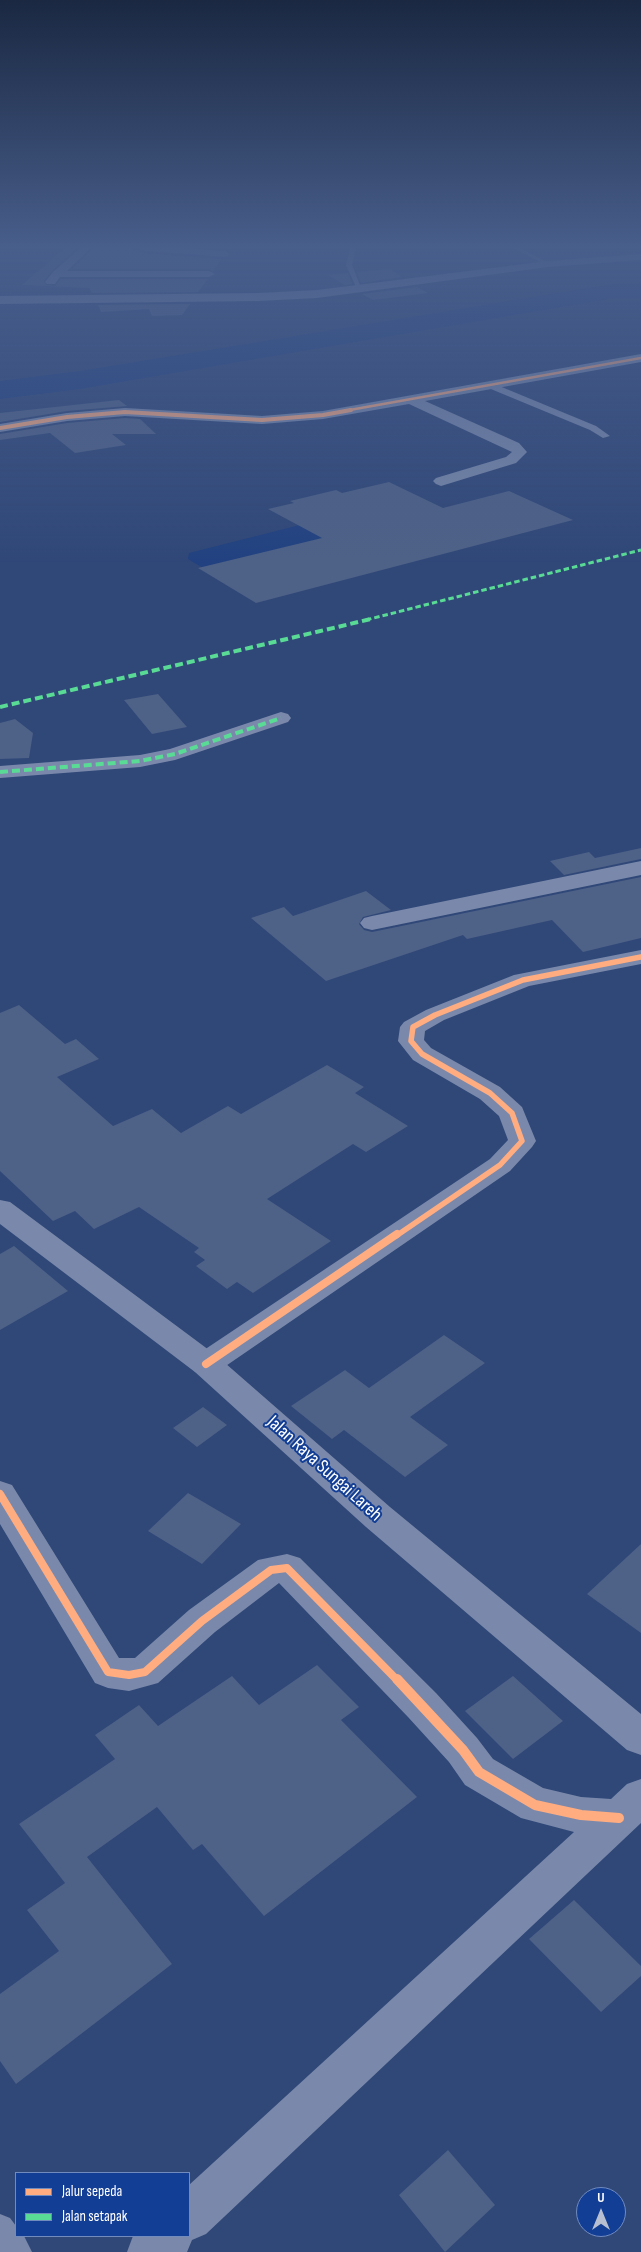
<!DOCTYPE html>
<html>
<head>
<meta charset="utf-8">
<style>
	body { margin:0 }
	#map { position:relative; width:641px; height:2252px; overflow:hidden; background:#304878; font-family:"Sofia Sans Condensed",sans-serif }
	canvas { display:block }
	.legend { position:absolute; left:15px; top:2172px; width:175px; height:65px; box-sizing:border-box; background:#133e95; border:1px solid #718bbf; margin:0; padding:6px 9px; list-style:none; font-size:15px; color:#fff }
	.legend li { display:flex; align-items:center; gap:10px; height:25px }
	.legend b { width:25px; border:1px solid #718bbf }
	.north { position:absolute; left:576px; top:2187px; width:50px; height:50px; box-sizing:border-box; background:#133e95; border:1px solid #718bbf; border-radius:50%; rotate:0deg; font-size:14px; font-weight:700; line-height:20px; text-align:center; color:#fff }
	.north::after { content:''; display:block; margin:auto; width:18px; height:22px; background:#b7bfd0; clip-path:polygon(50% 0,100% 100%,50% 72%,0 100%) }
</style>
</head>
<body>
<div id="map">
<canvas width="641" height="2252"></canvas>
<ul class="legend">
<li><b style="height:6px;background:#ffac80"></b>Jalur sepeda</li>
<li><b style="height:6px;background:#5adb95"></b>Jalan setapak</li>
</ul>
<div class="north">U</div>
</div>
<script>
const g = document.querySelector('canvas').getContext('2d');
g.lineJoin = 'round';
function fill(path, color) { g.fillStyle = color; g.fill(path, 'evenodd'); }
const toPath = rows => new Path2D(rows.map(r => 'M' + r).join(''));
function stroke(path, color, width, dash) { g.strokeStyle = color; g.lineWidth = width; g.lineCap = dash ? 'butt' : 'round'; g.setLineDash(dash || []); g.stroke(path); }
function write(font, color, halo, rows, align = 'center') {
  g.font = font + ' "Sofia Sans Condensed",sans-serif'; g.lineWidth = 4; g.setLineDash([]); g.textBaseline = 'middle'; g.strokeStyle = halo; g.fillStyle = color; for (const [text, x, y, turn = 0] of rows) {
    g.save(); g.translate(x, y); g.rotate((+turn || 0) * Math.PI / 180); g.textAlign = isNaN(turn) ? turn : align; if (halo) g.strokeText(text, 0, 0); g.fillText(text, 0, 0); g.restore();
  }
}
fill(toPath([
	[304,524,337,536,244,592,188,559,189,553]
]), '#214180');
fill(toPath([
	[614,284,641,284,641,298,614,298,80,389,0,399,0,381,80,371,614,284]
]), '#214180');
fill(toPath([
	[65,248,77,248,52,271,44,281,46,285,55,286,61,279,208,279,198,292,92,293,89,288,22,285],
	[93,248,133,248,131,249,144,253,222,259,213,271,209,269,72,269],
	[389,269,402,277,361,283,357,272],
	[348,273,352,284,345,285,328,275],
	[417,287,428,293,373,300,362,294],
	[190,304,182,315,152,316,149,309,101,312,98,305],
	[119,400,127,406,67,411,0,422,0,413],
	[125,418,140,419,156,434,112,434,126,445,75,453,50,433,0,440,0,434,67,423],
	[389,482,443,508,509,491,573,520,256,603,198,568,322,538,268,509,294,503,290,501,336,490,342,493],
	[158,694,187,727,152,734,124,700],
	[15,719,33,733,29,758,0,759,0,723],
	[641,848,641,859,564,875,550,861,589,852,595,858],
	[641,877,641,938,583,952,552,920,467,939,463,935,326,981,251,918,284,907,293,916,366,891,391,910,363,917,359,924,364,930,372,932],
	[19,1005,65,1044,76,1039,99,1059,57,1077,113,1126,152,1109,181,1133,228,1106,241,1114,327,1065,364,1087,355,1093,408,1126,366,1152,353,1144,267,1199,331,1241,253,1293,237,1282,227,1289,196,1266,205,1260,194,1252,199,1248,139,1207,94,1229,75,1211,53,1221,0,1171,0,1013],
	[14,1246,68,1291,0,1330,0,1254],
	[444,1335,485,1363,410,1417,448,1445,405,1477,344,1430,332,1439,291,1406,345,1370,369,1388],
	[203,1407,227,1425,197,1447,173,1428],
	[188,1493,241,1524,202,1564,148,1531],
	[641,1544,641,1633,587,1594],
	[317,1665,359,1707,341,1720,417,1797,264,1916,202,1844,193,1850,157,1807,87,1857,172,1964,16,2084,0,2061,0,1994,59,1951,27,1910,65,1883,19,1824,115,1759,95,1735,139,1705,158,1726,232,1676,259,1705],
	[513,1676,563,1721,513,1759,465,1711],
	[574,1900,641,1966,641,1976,601,2012,529,1939],
	[448,2150,495,2205,445,2252,399,2195]
]), '#4e6187');
fill(toPath([
	[350,248,356,248,352,265,362,290,357,289,346,265,350,248],
	[513,248,520,248,551,264,546,265,513,248],
	[486,383,492,383,596,426,610,436,603,438,590,430,486,387,486,383],
	[0,2214,10,2218,16,2226,16,2236,24,2236,32,2252,0,2252,0,2214]
]), '#7a89ab');
fill(toPath([
	[80,248,91,248,67,271,209,271,215,274,209,277,60,277,55,284,47,284,45,282,53,272,80,248],
	[139,248,184,248,225,251,230,254,225,257,144,251,139,248],
	[641,254,641,260,548,267,317,298,259,301,0,304,0,296,259,293,317,290,548,261,641,254],
	[641,354,641,362,425,401,519,443,527,452,516,463,441,486,436,484,433,481,436,478,506,457,512,452,409,404,323,419,262,424,125,416,67,421,0,432,0,424,67,413,125,408,262,416,323,411,641,354],
	[281,712,288,714,291,718,288,722,175,760,140,767,0,778,0,766,140,755,170,749,281,712],
	[641,861,641,875,372,930,364,928,360,923,364,918,372,916,641,861],
	[641,950,641,964,529,986,444,1020,425,1031,424,1040,431,1048,500,1087,522,1107,536,1141,532,1147,510,1171,217,1372,206,1375,195,1372,190,1364,195,1356,490,1159,508,1140,499,1116,480,1099,413,1060,398,1041,400,1027,404,1022,426,1010,514,975,641,950],
	[0,1481,12,1485,119,1658,135,1658,189,1610,258,1560,287,1554,300,1558,436,1693,477,1738,493,1759,543,1788,581,1797,611,1799,627,1784,641,1779,641,1823,206,2234,192,2240,187,2252,127,2252,133,2236,189,2236,189,2185,574,1832,521,1818,465,1785,449,1762,408,1717,279,1583,215,1632,158,1683,129,1691,108,1688,95,1683,0,1524,0,1481]
]), '#7a89ab');
fill(toPath([
	[0,1200,10,1202,217,1356,390,1507,641,1714,641,1755,627,1750,366,1527,195,1372,0,1224,0,1200]
]), '#7a89ab');
stroke(toPath([
	[366,620,641,550]
]), '#5adb95', 3, [5.5, 3]);
stroke(toPath([
	[0,707,371,619],
	[0,772,140,761,175,754,281,718]
]), '#5adb95', 4, [8, 4]);
stroke(toPath([
	[344,411,641,358]
]), '#ffac80', 2.5);
stroke(toPath([
	[0,428,67,417,125,412,262,420,323,415,351,410]
]), '#ffac80', 4);
stroke(toPath([
	[396,1236,500,1165,522,1141,512,1113,490,1093,422,1054,411,1041,413,1027,435,1015,523,980,641,957]
]), '#ffac80', 5.5);
stroke(toPath([
	[206,1364,397,1234],
	[0,1494,108,1672,129,1675,145,1672,202,1621,271,1570,287,1568,398,1681]
]), '#ffac80', 8);
stroke(toPath([
	[397,1679,463,1750,479,1772,535,1805,581,1815,619,1818]
]), '#ffac80', 10);
const sky = g.createLinearGradient(0, 0, 0, 563);
sky.addColorStop(0, '#1a2842');
sky.addColorStop(0.44, '#485e8b');
sky.addColorStop(1, '#485e8b00');
g.fillStyle = sky;
g.fillRect(0, 0, 641, 563);
write('19px', '#fff', '#133e95', [
	["Jalan Raya Sungai Lareh",324,1469,42]
]);
</script>
</body>
</html>
